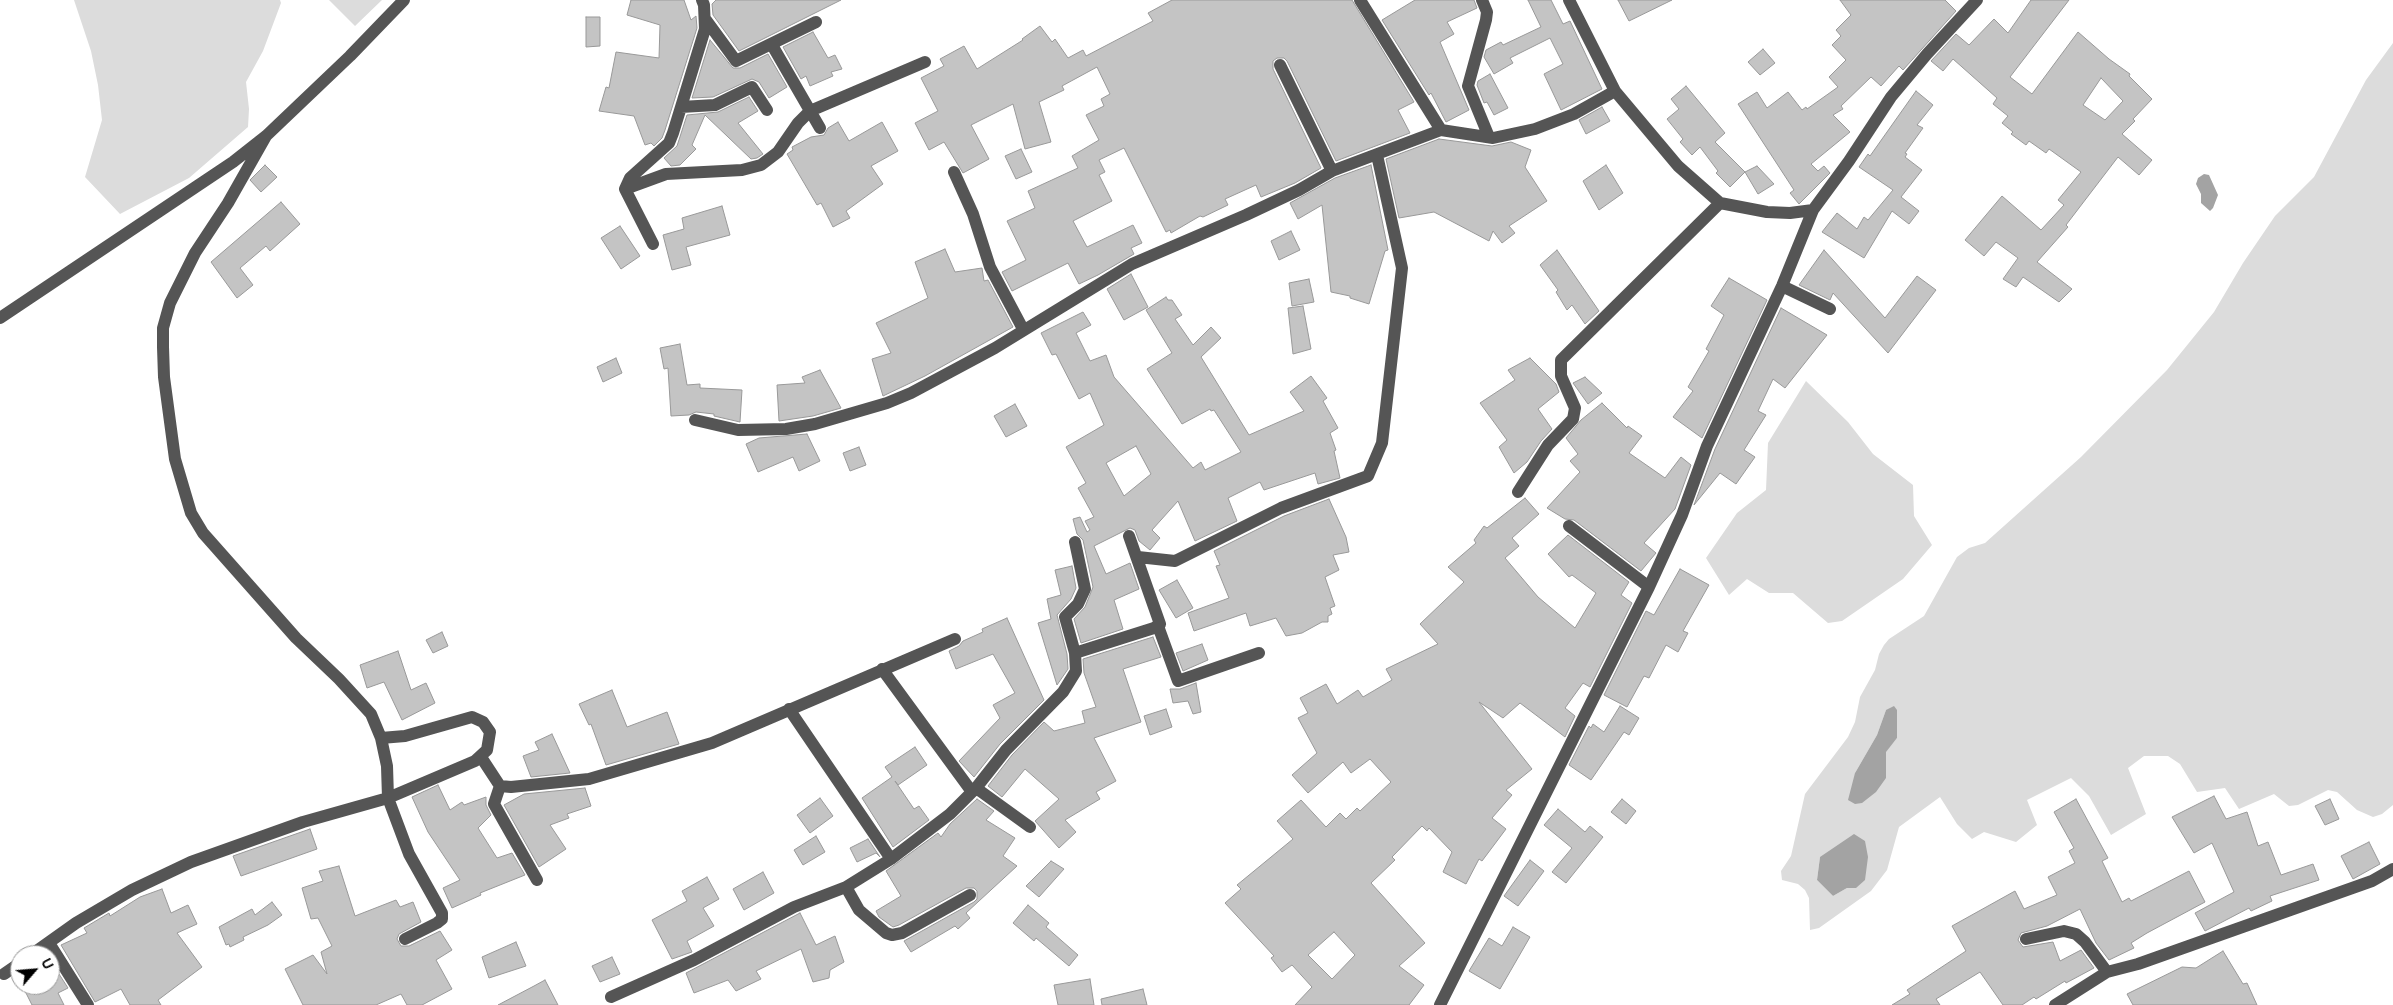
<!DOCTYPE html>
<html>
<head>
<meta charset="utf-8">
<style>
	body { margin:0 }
	#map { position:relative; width:2393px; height:1005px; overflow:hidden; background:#fff; font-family:Cabin,sans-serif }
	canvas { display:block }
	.north { position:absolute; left:10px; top:945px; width:50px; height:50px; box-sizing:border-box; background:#fff; border:1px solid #999; border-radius:50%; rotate:63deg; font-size:14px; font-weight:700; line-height:20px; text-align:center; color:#000 }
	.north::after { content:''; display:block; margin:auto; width:18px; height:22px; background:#000; clip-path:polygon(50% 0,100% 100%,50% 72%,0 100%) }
</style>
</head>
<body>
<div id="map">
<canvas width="2393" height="1005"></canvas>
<div class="north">U</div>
</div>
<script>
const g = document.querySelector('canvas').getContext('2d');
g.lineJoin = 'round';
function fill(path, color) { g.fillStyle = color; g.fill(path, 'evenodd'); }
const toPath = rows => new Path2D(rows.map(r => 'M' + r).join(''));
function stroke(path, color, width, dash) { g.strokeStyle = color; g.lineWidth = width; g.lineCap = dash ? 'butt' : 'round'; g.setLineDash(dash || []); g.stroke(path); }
fill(toPath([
	[74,0,280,0,281,3,263,51,246,82,249,109,248,127,189,178,120,214,85,177,102,120,98,85,91,51],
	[329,0,382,0,355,26],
	[2393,43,2393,805,2382,814,2373,817,2357,810,2337,792,2328,790,2298,805,2289,806,2274,794,2239,809,2225,788,2197,792,2180,764,2168,756,2144,756,2128,768,2146,814,2111,835,2089,796,2071,778,2027,800,2037,825,2016,842,1984,832,1972,839,1957,824,1940,797,1899,827,1887,870,1871,891,1819,928,1810,930,1809,898,1805,890,1798,884,1782,880,1781,871,1791,856,1805,794,1848,737,1855,722,1860,697,1875,670,1879,654,1884,645,1889,639,1924,616,1957,557,1969,548,1985,543,2081,457,2167,370,2214,312,2243,263,2275,216,2314,177,2366,80],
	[1886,710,1897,738,1886,751,1855,773,1877,735],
	[1820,857,1856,888,1847,888,1833,896,1817,880],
	[1806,381,1848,422,1873,454,1913,485,1914,516,1932,545,1903,579,1842,621,1828,623,1793,593,1769,593,1747,579,1729,595,1706,558,1737,513,1766,490,1768,443]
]), '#dcdcdc');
fill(toPath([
	[2204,174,2209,175,2218,195,2213,208,2210,211,2201,203,2201,194,2196,184,2198,178],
	[1894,706,1897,710,1897,738,1886,752,1886,778,1876,792,1862,803,1855,804,1848,800,1855,773,1877,735,1886,710],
	[1854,834,1865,841,1868,857,1865,880,1856,888,1847,888,1833,896,1817,880,1820,857]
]), '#a3a3a3');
const building = toPath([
	[631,0,684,0,691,20,696,16,697,28,665,130,662,138,654,146,651,143,645,145,634,116,599,111,606,87,609,88,616,52,659,58,660,25,627,15,631,0],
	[716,0,841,0,739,51,713,15,712,4,716,0],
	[1172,0,1352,0,1414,102,1398,110,1410,133,1336,161,1287,61,1284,58,1277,58,1273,61,1273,69,1321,168,1295,183,1261,197,1256,185,1225,199,1228,205,1203,217,1200,216,1171,233,1170,230,1166,232,1124,148,1099,160,1105,172,1099,175,1112,201,1073,221,1087,247,1133,225,1142,243,1131,248,1134,254,1098,275,1079,284,1068,263,1012,291,1002,272,1026,260,1007,221,1035,208,1028,191,1078,168,1072,156,1099,140,1086,115,1104,106,1101,99,1110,94,1097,67,1062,86,1064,90,1039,102,1051,142,1025,149,1013,104,971,125,989,159,963,173,944,142,929,150,915,123,938,111,921,78,944,66,940,59,964,46,977,69,1023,40,1022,39,1040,26,1052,42,1055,39,1068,58,1083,50,1086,56,1153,21,1148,13,1172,0],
	[1415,0,1474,0,1477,8,1447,22,1454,34,1440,42,1469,110,1446,122,1431,93,1429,95,1382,20,1415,0],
	[1528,0,1551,0,1563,24,1570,21,1602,89,1561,110,1544,74,1563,64,1550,38,1510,58,1513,63,1494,74,1484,57,1486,50,1501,42,1503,45,1541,27,1528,0],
	[1618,0,1672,0,1629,21,1618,0],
	[1840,0,1945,0,1956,11,1903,70,1899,66,1881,86,1871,77,1841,106,1843,109,1833,115,1850,132,1811,164,1818,171,1824,166,1830,173,1799,204,1790,193,1794,190,1738,104,1757,92,1767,108,1788,92,1802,110,1806,107,1807,109,1838,87,1829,77,1846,60,1832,45,1841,36,1836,30,1851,15,1840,0],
	[2031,0,2069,0,2010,77,2032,94,2078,32,2109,59,2130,74,2129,76,2152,99,2133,119,2135,121,2122,134,2152,160,2139,175,2118,157,2066,225,2068,227,2037,262,2072,289,2059,302,2023,277,2016,287,2003,279,2018,258,1996,242,1984,256,1965,240,2002,196,2041,230,2064,205,2058,200,2081,172,2049,149,2046,153,2029,141,2026,145,2011,134,2013,132,2002,123,2008,116,1993,104,1997,98,1953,59,1943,71,1931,61,1956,34,1969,45,1994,19,2008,33,2031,0],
	[2101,78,2123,101,2105,120,2083,105,2101,78],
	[586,17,600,17,600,46,586,47,586,17],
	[813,32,828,58,835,55,842,69,831,72,833,76,810,86,806,76,801,79,783,47,813,32],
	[710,40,733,68,740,68,768,54,787,87,769,98,759,82,752,79,713,97,692,98,710,40],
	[1763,49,1775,63,1760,75,1748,62,1763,49],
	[1490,74,1508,108,1494,115,1487,102,1484,103,1477,85,1478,81,1490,74],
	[1686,86,1725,133,1715,142,1745,172,1730,187,1716,173,1718,171,1700,147,1692,155,1680,142,1683,139,1667,119,1679,109,1671,99,1686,86],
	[1916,91,1933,105,1917,125,1923,128,1905,153,1907,154,1905,157,1922,170,1901,197,1919,211,1909,224,1892,211,1864,258,1822,232,1837,213,1857,229,1864,217,1868,220,1893,190,1859,167,1868,154,1870,156,1916,91],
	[749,97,758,111,738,123,763,154,757,158,751,159,705,115,692,145,696,149,680,165,671,166,664,158,677,146,687,115,718,112,749,97],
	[1602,107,1610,121,1586,134,1579,120,1602,107],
	[838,122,849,141,882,122,898,151,871,166,883,184,846,211,850,218,833,227,821,203,817,205,787,154,793,150,792,147,811,137,824,135,828,128,838,122],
	[1439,139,1492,146,1511,142,1531,150,1525,167,1547,201,1509,226,1515,233,1502,243,1493,231,1489,241,1434,212,1399,218,1386,159,1439,139],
	[1021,149,1032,172,1016,179,1005,156,1021,149],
	[265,165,277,177,261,192,250,180,265,165],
	[1371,165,1388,250,1385,251,1369,304,1350,298,1350,296,1331,292,1322,205,1298,219,1290,203,1335,178,1371,165],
	[1606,165,1623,193,1599,210,1583,181,1606,165],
	[1757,166,1774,184,1758,194,1745,172,1757,166],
	[281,202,300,224,270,251,266,246,240,268,253,285,237,298,211,262,281,202],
	[722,206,730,235,686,247,691,265,672,270,663,235,684,229,682,218,722,206],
	[620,226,640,256,621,269,601,238,620,226],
	[1291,231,1300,250,1279,260,1271,241,1291,231],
	[945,249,955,272,982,268,984,281,988,280,1013,327,925,376,883,396,872,359,891,353,876,323,928,298,915,262,945,249],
	[1557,250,1599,311,1585,324,1572,305,1567,310,1556,292,1558,290,1540,265,1557,250],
	[1824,250,1885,318,1917,276,1936,290,1888,353,1833,293,1830,300,1799,285,1824,250],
	[1131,274,1148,307,1124,320,1107,289,1131,274],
	[1729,278,1767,300,1702,438,1673,417,1693,391,1688,387,1709,351,1706,349,1724,315,1711,306,1729,278],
	[1309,279,1314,302,1292,306,1289,283,1309,279],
	[1166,297,1168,300,1172,300,1182,315,1175,319,1193,345,1211,327,1221,338,1201,357,1249,435,1304,411,1290,392,1311,376,1327,398,1323,401,1338,428,1330,433,1336,450,1334,451,1340,478,1318,484,1315,473,1264,490,1260,482,1228,498,1237,521,1195,541,1178,501,1152,530,1160,538,1150,550,1139,541,1135,530,1130,528,1094,546,1106,574,1130,563,1139,589,1114,600,1123,629,1081,643,1074,619,1085,607,1093,587,1083,540,1077,534,1073,519,1080,517,1087,532,1090,530,1085,521,1094,517,1078,488,1086,483,1066,447,1104,425,1090,393,1079,399,1056,354,1052,355,1041,333,1083,312,1091,325,1076,333,1090,361,1106,355,1114,377,1193,468,1201,462,1205,470,1241,452,1214,410,1211,411,1210,409,1182,424,1147,369,1172,353,1146,310,1166,297],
	[1136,446,1151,474,1124,496,1106,463,1136,446],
	[1303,306,1311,349,1293,354,1288,308,1303,306],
	[1781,308,1827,335,1785,388,1773,379,1758,411,1766,415,1744,450,1755,457,1736,484,1720,473,1694,505,1715,449,1781,308],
	[680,344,687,385,700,384,700,388,742,390,740,422,714,416,714,414,696,412,689,415,671,416,668,368,664,369,660,348,680,344],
	[616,358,622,373,603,382,597,367,616,358],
	[1530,358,1556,384,1559,392,1538,409,1552,429,1541,441,1527,462,1514,473,1499,447,1507,440,1480,403,1515,380,1508,370,1530,358],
	[820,370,841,408,813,416,779,421,777,385,805,383,802,377,820,370],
	[1585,377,1602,393,1588,404,1573,383,1585,377],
	[1602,403,1627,428,1628,426,1642,436,1629,453,1665,478,1681,457,1691,465,1675,509,1644,543,1656,553,1641,571,1574,520,1565,519,1547,508,1580,472,1570,461,1578,454,1566,438,1581,420,1602,403],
	[1015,404,1027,426,1006,437,994,416,1015,404],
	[807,434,820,461,799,471,793,457,758,472,746,444,759,438,807,434],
	[859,447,866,465,850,471,843,453,859,447],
	[1525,498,1539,514,1512,538,1519,546,1505,558,1538,597,1575,628,1596,593,1572,575,1569,577,1548,554,1568,535,1629,582,1621,595,1632,603,1590,687,1583,683,1565,708,1575,716,1565,737,1520,703,1503,718,1479,702,1532,769,1506,790,1512,795,1492,818,1506,829,1482,861,1479,859,1466,884,1443,872,1452,852,1429,828,1427,831,1422,826,1392,857,1395,860,1371,883,1425,943,1399,966,1424,985,1409,1005,1295,1005,1312,987,1292,965,1282,972,1271,958,1274,956,1225,903,1241,889,1237,885,1293,839,1277,821,1301,800,1326,827,1340,813,1346,819,1357,808,1360,811,1391,782,1370,759,1351,773,1343,762,1308,793,1292,775,1317,753,1298,718,1308,713,1300,698,1326,684,1337,704,1358,690,1363,697,1392,680,1386,669,1438,644,1420,624,1464,582,1448,567,1476,543,1474,540,1484,526,1487,528,1525,498],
	[1334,932,1355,955,1332,979,1308,955,1334,932],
	[1329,499,1346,537,1349,552,1333,555,1339,570,1325,577,1335,606,1330,608,1332,614,1328,616,1328,622,1322,622,1302,633,1286,636,1276,618,1250,626,1246,613,1194,631,1188,613,1229,598,1216,566,1220,565,1214,551,1284,516,1329,499],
	[1072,566,1076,588,1071,599,1057,615,1067,654,1068,669,1057,685,1038,623,1051,619,1047,599,1061,595,1055,570,1072,566],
	[1680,569,1709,585,1683,631,1688,633,1678,652,1666,645,1649,678,1644,676,1627,707,1604,695,1646,611,1654,615,1680,569],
	[1177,580,1193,608,1176,618,1159,590,1177,580],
	[1007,618,1044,700,1000,744,974,777,959,761,1000,718,993,705,1015,693,993,654,956,669,949,651,959,646,963,641,983,632,982,629,1007,618],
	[442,632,448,646,433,653,426,640,442,632],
	[1153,637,1161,657,1123,669,1141,722,1094,738,1116,781,1096,792,1100,799,1065,820,1076,832,1059,848,1035,821,1059,799,1025,769,1002,797,988,786,1012,755,1044,722,1054,731,1085,723,1082,711,1096,707,1084,673,1083,659,1153,637],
	[1202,644,1208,660,1183,671,1176,653,1202,644],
	[398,651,411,690,426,683,435,703,402,720,384,682,367,688,360,665,398,651],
	[1196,683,1201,712,1193,714,1188,701,1173,703,1170,689,1180,689,1196,683],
	[612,690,627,727,667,712,679,744,606,765,591,724,589,725,579,704,612,690],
	[1620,706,1639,718,1629,735,1624,732,1591,780,1569,765,1589,726,1591,728,1593,724,1604,732,1620,706],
	[1166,709,1172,727,1150,735,1144,716,1166,709],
	[552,734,570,773,531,777,523,756,539,750,535,742,552,734],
	[915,747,927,765,898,785,895,781,914,809,919,806,929,820,893,847,862,798,892,777,885,767,915,747],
	[438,785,450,810,462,802,464,805,486,797,486,805,491,815,478,828,497,858,512,853,525,875,480,893,481,895,452,908,443,888,460,880,428,832,412,797,438,785],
	[585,788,591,806,567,814,569,818,550,825,566,849,539,867,504,805,524,794,585,788],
	[2214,796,2226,819,2247,812,2258,846,2268,842,2281,875,2313,864,2319,880,2270,896,2272,901,2251,911,2249,908,2205,931,2195,913,2234,892,2212,843,2194,853,2172,817,2214,796],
	[820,798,833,816,810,833,797,815,820,798],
	[977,799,994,811,986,820,1015,838,1003,856,1017,866,966,913,970,918,958,929,955,926,911,952,904,941,974,902,977,899,977,891,974,888,966,888,899,925,893,927,879,917,876,911,901,896,886,871,938,833,941,837,950,824,977,799],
	[1622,799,1636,811,1626,824,1611,812,1622,799],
	[2076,799,2108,858,2102,861,2122,902,2129,898,2131,901,2189,871,2205,902,2147,933,2131,943,2134,948,2109,960,2096,943,2080,909,2047,926,2021,933,2018,940,2023,947,2053,942,2060,961,2081,950,2094,968,2066,983,2065,981,2036,999,2034,997,2022,1005,2003,1005,1980,972,1936,999,1940,1005,1892,1005,1910,994,1907,990,1966,951,1952,926,2015,891,2024,909,2057,895,2048,877,2075,863,2069,851,2074,848,2054,812,2076,799],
	[2330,799,2339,819,2325,825,2315,806,2330,799],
	[1558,809,1585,832,1590,826,1603,837,1566,883,1552,872,1572,848,1544,825,1558,809],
	[310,829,317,849,241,876,233,856,310,829],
	[816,836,825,852,803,865,794,850,816,836],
	[868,839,880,857,876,853,857,862,850,848,868,839],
	[2369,842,2380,864,2353,879,2341,856,2369,842],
	[1530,860,1544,871,1518,906,1504,896,1530,860],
	[1051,861,1064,869,1039,897,1026,886,1051,861],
	[339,866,355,916,396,900,400,907,413,902,421,922,399,934,397,939,401,946,409,946,440,931,452,950,436,960,452,989,422,1005,407,1005,401,994,376,1005,303,1005,285,969,313,955,327,974,321,952,332,946,318,918,311,919,302,888,323,881,319,871,339,866],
	[763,872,774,893,744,910,733,889,763,872],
	[707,877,719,899,703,908,714,926,687,941,692,952,672,959,652,920,687,901,682,891,707,877],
	[162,889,171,913,188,905,197,924,177,933,202,967,158,1000,161,1005,130,1005,121,989,95,1002,61,945,87,933,84,928,109,913,110,916,140,897,162,889],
	[272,902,282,915,268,925,243,937,244,940,230,947,229,944,226,945,219,927,252,909,255,915,272,902],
	[1028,905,1049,923,1046,927,1078,955,1069,966,1036,938,1034,941,1013,923,1028,905],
	[800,913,816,945,835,936,844,962,830,970,829,978,813,982,801,949,756,971,761,979,736,991,728,980,694,993,686,973,800,913],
	[1513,927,1530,937,1500,989,1469,971,1489,938,1502,946,1513,927],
	[516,942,526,966,489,978,482,957,516,942],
	[2223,951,2243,984,2247,983,2257,1005,2133,1005,2127,994,2182,967,2196,968,2223,951],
	[612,957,620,974,600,982,592,966,612,957],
	[50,960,68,988,58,993,64,1005,32,1005,22,985,50,985,50,960],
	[1090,979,1094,1005,1058,1005,1054,985,1090,979],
	[545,980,558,1005,498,1005,534,986,545,980],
	[1143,989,1147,1005,1102,1005,1101,999,1143,989]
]);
fill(building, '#c4c4c4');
stroke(building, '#999', 1);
stroke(toPath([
	[1360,0,1441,130],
	[1482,0,1487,12,1486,20,1468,86,1489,137],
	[1569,0,1615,91,1678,166,1720,203,1767,212,1790,213,1813,210,1849,161,1891,97,1927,54,1977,0],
	[706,20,736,61,816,22],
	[772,45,820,128],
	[1280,65,1332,171],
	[681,107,715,105,752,87,767,110],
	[954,172,973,214,990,267,1023,329],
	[625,189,666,174,742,170,761,165,778,152,798,123,810,111,925,62],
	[653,244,625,189,630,178,669,143,673,133,705,29,704,5,702,0],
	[1782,286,1830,309],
	[0,318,233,162,266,136,350,56,404,0],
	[695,420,738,430,786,429,815,424,887,403,911,393,995,348,1132,264,1246,215,1299,190,1332,171,1441,130,1493,138,1535,129,1574,114,1615,91],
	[1518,492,1548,445,1573,419,1575,408,1561,376,1561,360,1720,203],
	[1569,526,1649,587],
	[1138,557,1175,561,1281,508,1368,476,1382,443,1402,268,1377,155],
	[1158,626,1178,681,1259,653],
	[1075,653,1065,617,1078,604,1085,589,1075,542],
	[882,669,972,792],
	[789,709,891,859],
	[381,738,405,736,472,717,483,722,490,732,487,750,475,761,388,798,409,854,442,913,442,919,437,923,405,939],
	[481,757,500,786,511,787,589,779,712,743,955,639],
	[500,786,494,804,537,880],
	[976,788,1030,827],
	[846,887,859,910,886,933,892,935,902,933,970,895],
	[2026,939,2064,931,2076,934,2085,942,2107,972],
	[49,943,88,1005],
	[31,955,76,923,132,890,191,862,303,822,388,798,387,766,381,738,371,714,339,679,296,638,203,533,191,513,175,459,164,377,163,347,163,328,170,303,195,253,228,203,266,136],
	[4,974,20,963],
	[611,997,694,960,794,907,846,887,891,859,950,814,976,788,1006,750,1063,692,1076,671,1075,653,1154,628,1160,624,1129,536],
	[1440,1005,1649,587,1682,515,1707,446,1782,286,1813,210],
	[2055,1005,2107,972,2138,964,2372,881,2393,869]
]), '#555', 12);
</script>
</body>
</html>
